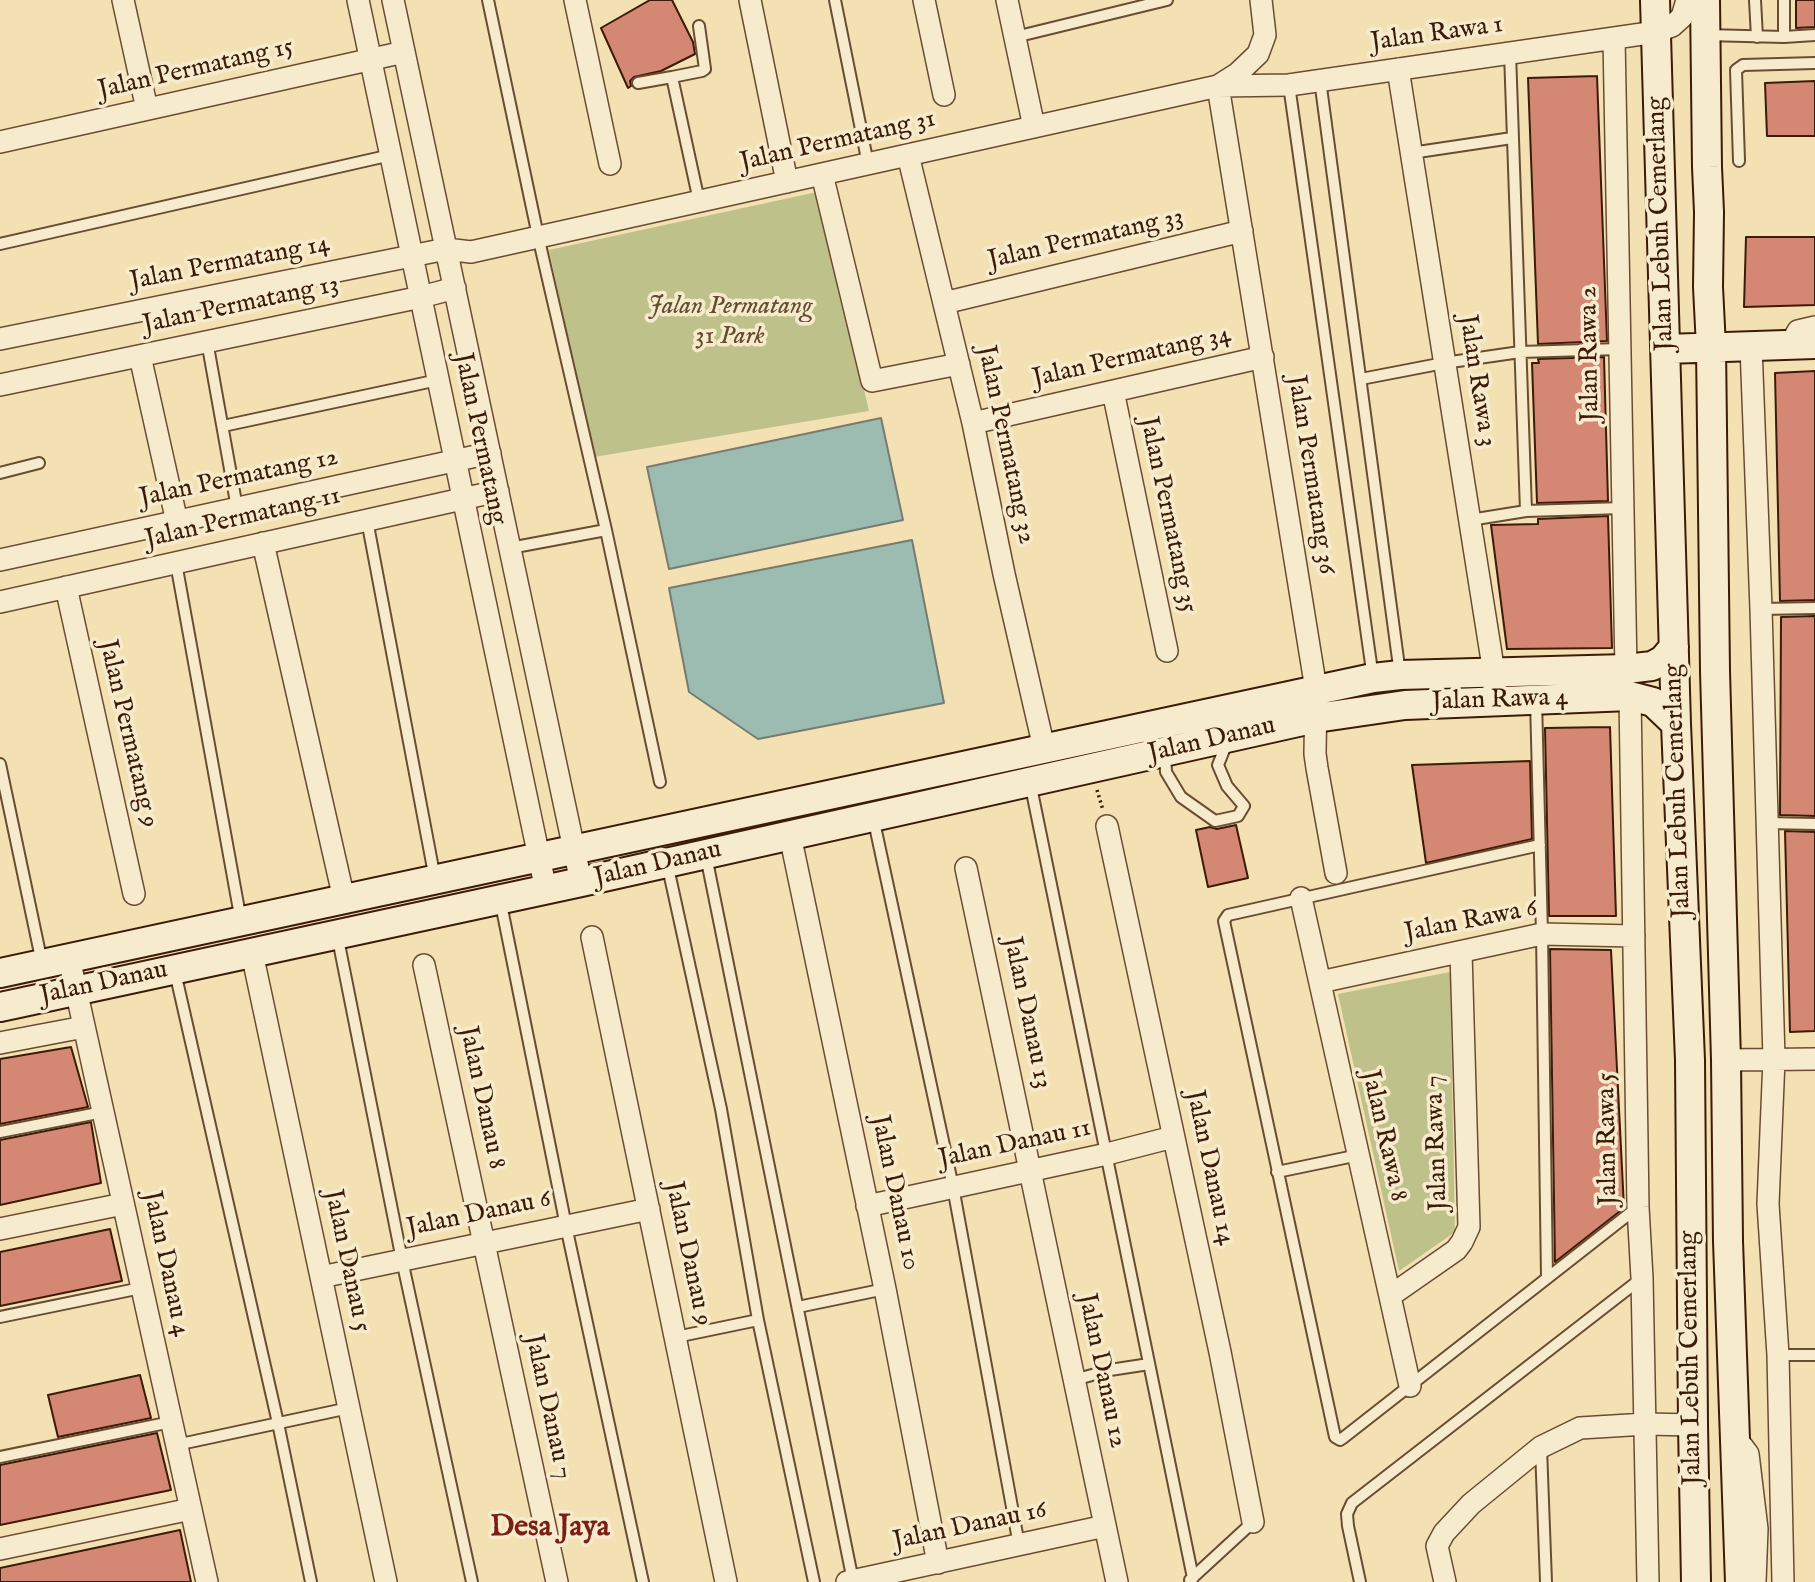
<!DOCTYPE html>
<html>
<head>
<meta charset="utf-8">
<style>
	body { margin:0 }
	canvas { display:block; background:#f3e0b3 }
</style>
</head>
<body>
<canvas width="1815" height="1582"></canvas>
<script>
const g = document.querySelector('canvas').getContext('2d');
g.lineJoin = 'round';
function fill(path, color) { g.fillStyle = color; g.fill(path, 'evenodd'); }
const toPath = rows => new Path2D(rows.map(r => 'M' + r).join(''));
function stroke(path, color, width, dash) { g.strokeStyle = color; g.lineWidth = width; g.lineCap = dash ? 'butt' : 'round'; g.setLineDash(dash || []); g.stroke(path); }
function write(font, color, halo, rows, align = 'center') {
  g.font = font + ' "IM FELL English",serif'; g.lineWidth = 7; g.setLineDash([]); g.textBaseline = 'middle'; g.strokeStyle = halo; g.fillStyle = color; for (const [text, x, y, turn = 0] of rows) {
    g.save(); g.translate(x, y); g.rotate((+turn || 0) * Math.PI / 180); g.textAlign = isNaN(turn) ? turn : align; if (halo) g.strokeText(text, 0, 0); g.fillText(text, 0, 0); g.restore();
  }
}
fill(toPath([
	[817,192,869,411,594,457,549,250],
	[1450,972,1455,1232,1399,1271,1338,994]
]), '#bfc18a');
const water = toPath([
	[881,418,903,520,669,569,647,467,881,418],
	[912,540,944,703,758,739,689,692,669,588,912,540]
]);
fill(water, '#9cbcb2');
stroke(water, '#767c6e', 2);
const building = toPath([
	[650,0,672,0,693,42,695,54,661,71,634,77,630,81,631,86,628,88,601,28,650,0],
	[1796,0,1815,0,1815,27,1796,28,1796,0],
	[1597,76,1607,341,1538,344,1528,78,1597,76],
	[1815,81,1815,136,1767,136,1765,83,1815,81],
	[1746,237,1815,237,1815,305,1744,307,1746,237],
	[1604,357,1608,501,1537,503,1532,363,1539,363,1538,359,1604,357],
	[1815,371,1815,600,1780,601,1775,373,1815,371],
	[1608,516,1612,648,1507,649,1491,525,1538,524,1538,519,1608,516],
	[1815,616,1815,816,1780,815,1781,617,1815,616],
	[1610,727,1616,916,1549,916,1545,728,1610,727],
	[1530,761,1532,839,1426,863,1412,765,1530,761],
	[1236,825,1248,878,1208,887,1196,830,1210,827,1217,829,1236,825],
	[1785,831,1815,832,1815,1031,1790,1032,1785,831],
	[1550,949,1611,950,1624,1208,1555,1262,1550,949],
	[71,1047,88,1107,0,1124,0,1059,71,1047],
	[91,1122,101,1183,0,1205,0,1140,91,1122],
	[110,1229,122,1281,0,1306,0,1252,110,1229],
	[140,1375,151,1418,58,1437,48,1395,140,1375],
	[157,1433,171,1490,0,1525,0,1465,157,1433],
	[180,1530,191,1582,0,1582,0,1568,180,1530]
]);
fill(building, '#d48772');
stroke(building, '#3c1b07', 2);
const lane = toPath([
	[488,0,538,236,606,530,660,782],
	[835,0,868,164],
	[1755,0,1757,37],
	[1784,0,1784,37,1815,35],
	[1706,35,1784,37],
	[1015,37,1167,0],
	[1510,53,1526,511,1623,508],
	[1320,80,1400,674],
	[638,83,672,77],
	[1289,85,1373,678],
	[1411,153,1512,138],
	[1739,161,1736,70,1743,65,1815,63],
	[699,201,672,77,702,71,705,69,699,26],
	[0,244,391,155],
	[207,341,237,508],
	[1361,379,1444,363,1520,352,1619,349],
	[223,426,438,380],
	[0,473,39,463],
	[367,520,435,879],
	[1470,520,1526,511],
	[510,548,606,530],
	[176,563,241,921],
	[1761,609,1815,608],
	[1536,700,1542,934,1547,1278],
	[1165,753,1166,772,1181,797,1215,821,1238,816,1244,806,1227,786,1218,765,1228,740],
	[0,764,42,963],
	[1030,782,1193,1578],
	[873,817,953,1187,1019,1545],
	[1767,823,1815,824],
	[1540,845,1228,915,1224,921,1335,1437,1340,1440,1343,1438,1638,1207],
	[706,856,853,1581],
	[667,863,721,1109,758,1320,814,1582],
	[500,899,566,1226,643,1582],
	[337,934,402,1260,472,1582],
	[175,972,278,1423,311,1582],
	[0,1132,103,1112],
	[1277,1172,1359,1155],
	[798,1307,885,1289],
	[0,1317,141,1288],
	[676,1337,758,1320],
	[1778,1355,1815,1355],
	[1074,1380,1110,1370,1149,1364],
	[176,1445,349,1408],
	[1541,1448,1546,1582],
	[0,1457,171,1422],
	[1190,1580,1253,1522],
	[1360,1582,1348,1526,1347,1514,1352,1503,1642,1278]
]);
const street = toPath([
	[123,0,147,109],
	[358,0,546,890],
	[393,0,581,882],
	[575,0,610,164],
	[750,0,787,182],
	[924,0,944,95],
	[1007,0,1034,127],
	[1614,38,1626,669],
	[1398,69,1494,673,1494,701],
	[1218,86,1316,689,1315,754,1317,768,1336,873],
	[1218,86,1237,74,1258,54,1265,35,1261,0],
	[0,142,404,52],
	[908,155,973,423,1004,574,1044,748],
	[822,174,872,381,959,364],
	[944,303,1242,231],
	[0,339,446,249,471,252,1218,86,1289,85,1656,32,1672,26,1682,17,1687,0],
	[1790,345,1798,331,1815,327],
	[1751,346,1761,609,1774,1059,1768,1204,1778,1355,1783,1582],
	[140,356,177,522],
	[0,385,421,297,455,288],
	[1113,391,1167,651],
	[973,423,1263,357],
	[263,543,344,899],
	[0,560,490,453],
	[66,587,134,894],
	[0,602,498,491],
	[1630,696,1638,1207,1642,1278,1648,1582],
	[1107,826,1220,1352,1253,1522],
	[790,835,885,1289,938,1563],
	[966,868,1117,1582],
	[1301,898,1410,1386],
	[592,937,726,1582],
	[252,953,386,1582],
	[69,958,207,1582],
	[424,965,557,1582],
	[1320,982,1542,934,1634,936],
	[0,1043,84,1027],
	[1726,1060,1815,1059],
	[867,1206,1107,1154,1173,1137],
	[0,1229,123,1204],
	[321,1277,649,1209],
	[1390,1296,1456,1250,1462,1242,1469,1227,1461,952],
	[1742,1446,1748,1454,1757,1529,1755,1582],
	[0,1549,191,1509],
	[847,1582,1105,1526],
	[1445,1582,1437,1546,1444,1533,1471,1504,1541,1447,1580,1428,1646,1424,1693,1425]
]);
const secondary = toPath([
	[1655,0,1676,724,1690,1060,1693,1425,1696,1582],
	[1705,0,1707,167,1709,212,1708,287,1711,347,1715,671,1726,1060,1728,1241,1740,1582],
	[1666,349,1815,344],
	[0,973,1373,678,1400,675,1626,669,1652,666,1663,660,1674,647],
	[0,1007,581,882,1316,718,1405,705,1630,696,1653,702,1676,724]
]);
stroke(lane, '#6a4c32', 14);
stroke(street, '#6a4c32', 24);
stroke(secondary, '#3c1b07', 32);
stroke(toPath([
	[1097,790,1103,810]
]), '#3c1b07', 3.5, [2, 3.5]);
stroke(lane, '#f7ebce', 10);
stroke(street, '#f7ebce', 21);
stroke(secondary, '#f7ebce', 28);
write('26px', '#3c1b07', '#f7ebce', [
	["Jalan Rawa 1",1437,35,-8],
	["Jalan Permatang 15",196,70,-13],
	["Jalan Permatang 31",838,142,-13],
	["Jalan Lebuh Cemerlang",1662,224,-92],
	["Jalan Permatang 33",1086,240,-13],
	["Jalan Permatang 14",230,264,-11],
	["Jalan Permatang 13",241,306,-12],
	["Jalan Rawa 2",1591,354,-91],
	["Jalan Permatang 34",1132,358,-13],
	["Jalan Rawa 3",1476,381,81],
	["Jalan Permatang",479,439,78],
	["Jalan Permatang 32",1005,445,78],
	["Jalan Permatang 36",1310,475,81],
	["Jalan Permatang 12",239,479,-12],
	["Jalan Permatang 35",1167,515,78],
	["Jalan Permatang 11",243,519,-13],
	["Jalan Rawa 4",1500,701,-2],
	["Jalan Permatang 9",127,734,77],
	["Jalan Danau",1212,741,-13],
	["Jalan Lebuh Cemerlang",1679,791,-92],
	["Jalan Danau",658,865,-13],
	["Jalan Rawa 6",1471,922,-11],
	["Jalan Danau",104,984,-12],
	["Jalan Danau 13",1026,1013,78],
	["Jalan Danau 8",481,1098,78],
	["Jalan Rawa 8",1383,1136,77],
	["Jalan Rawa 5",1609,1139,-91],
	["Jalan Rawa 7",1438,1143,-92],
	["Jalan Danau 11",1015,1145,-12],
	["Jalan Danau 14",1209,1168,78],
	["Jalan Danau 10",894,1193,78],
	["Jalan Danau 6",479,1215,-12],
	["Jalan Danau 9",687,1254,78],
	["Jalan Danau 5",346,1261,78],
	["Jalan Danau 4",165,1264,78],
	["Jalan Lebuh Cemerlang",1692,1358,-91],
	["Jalan Danau 12",1101,1371,78],
	["Jalan Danau 7",547,1407,78],
	["Jalan Danau 16",970,1527,-12]
]);
write('italic 26px', '#634d2e', '#f7ebce', [
	["Jalan Permatang",730,308],
	["31 Park",730,338]
]);
write('bold 30px', '#7a1f14', '#f7ebce', [
	["Desa Jaya",550,1529]
]);
</script>
</body>
</html>
